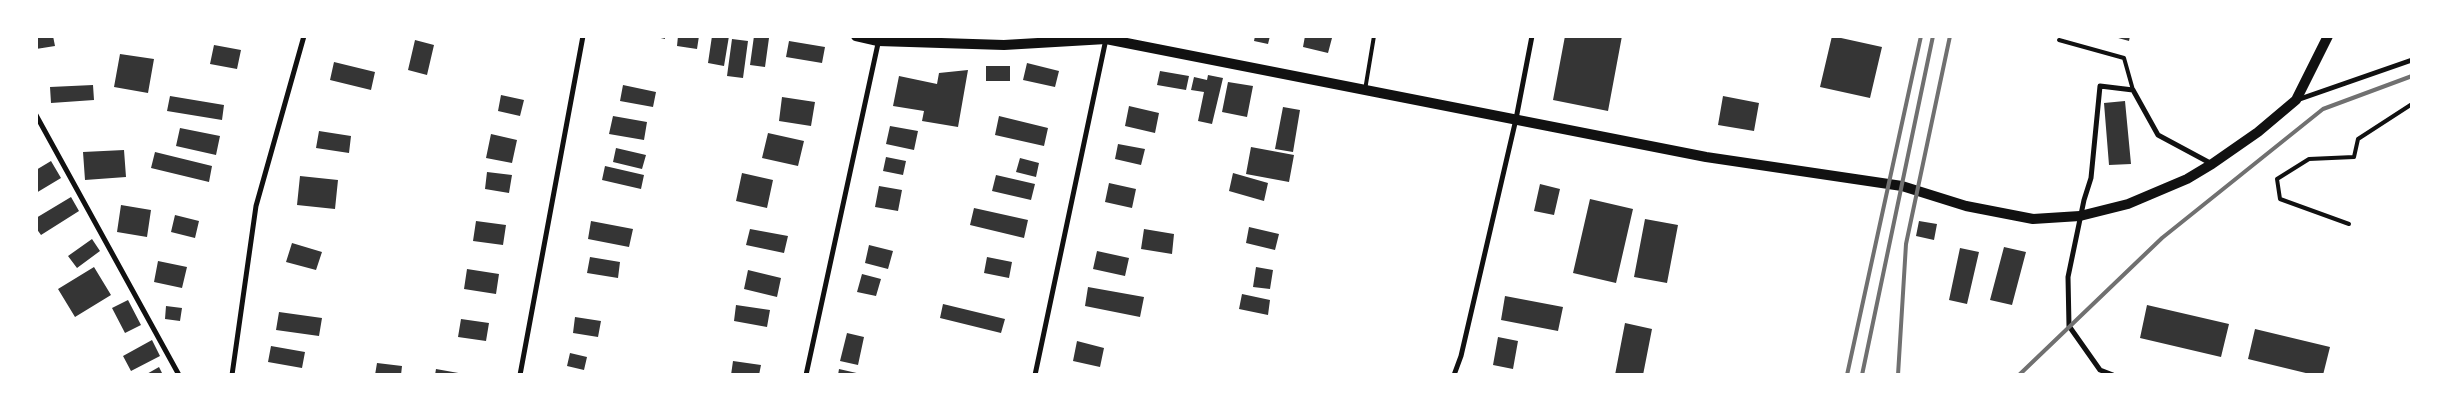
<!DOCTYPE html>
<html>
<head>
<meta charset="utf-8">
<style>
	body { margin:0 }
	#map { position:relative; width:2448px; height:411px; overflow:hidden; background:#fff; font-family:Barlow,sans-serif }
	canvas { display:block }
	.frame { position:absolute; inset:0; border:38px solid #fff; pointer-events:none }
</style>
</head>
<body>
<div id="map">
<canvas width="2448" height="411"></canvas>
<div class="frame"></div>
</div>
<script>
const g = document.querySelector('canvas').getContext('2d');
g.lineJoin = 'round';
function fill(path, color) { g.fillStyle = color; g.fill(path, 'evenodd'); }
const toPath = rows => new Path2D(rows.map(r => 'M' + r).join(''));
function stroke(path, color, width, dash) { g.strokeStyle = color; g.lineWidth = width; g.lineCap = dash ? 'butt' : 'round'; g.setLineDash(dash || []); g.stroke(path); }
fill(toPath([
	[36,36,53,36,55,46,36,49],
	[652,36,665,36,665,39],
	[678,36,699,36,697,49,677,46],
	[712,36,729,36,724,66,708,63],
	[754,36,769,38,765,67,750,65],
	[1255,36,1270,36,1268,44,1254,41],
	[1305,36,1332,38,1328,53,1303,47],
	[1565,36,1622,36,1608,111,1553,100],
	[1832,36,1882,47,1870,98,1820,87],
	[2111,36,2130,36,2129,41],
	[732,39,748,41,743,78,727,76],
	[415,40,434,45,427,75,408,70],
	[789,41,825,47,822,63,786,57],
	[214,45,241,50,237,69,210,64],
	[120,54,154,59,148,93,114,87],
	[334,62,375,72,371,90,330,80],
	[1027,63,1059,71,1055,87,1023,80],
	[986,66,1010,66,1010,81,986,81],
	[968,70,958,127,922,121,924,111,893,106,899,76,937,84,939,73],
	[1160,71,1189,76,1186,90,1157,85],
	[1208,75,1223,78,1212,124,1198,121,1204,92,1191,90,1194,77,1207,80],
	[1228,82,1253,86,1247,117,1222,112],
	[93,85,94,100,51,103,50,87],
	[623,85,656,92,653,107,620,101],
	[501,95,524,100,520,116,498,111],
	[170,96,224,105,222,120,167,111],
	[1723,96,1759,103,1754,131,1718,125],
	[782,97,815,102,811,126,779,121],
	[2125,101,2131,164,2109,165,2104,103],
	[1129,106,1159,113,1155,133,1125,126],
	[1283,107,1300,110,1293,152,1275,149],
	[613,116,647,122,644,140,609,134],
	[999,116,1048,128,1044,146,995,135],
	[890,126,918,131,914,150,886,144],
	[180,128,220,136,216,155,176,146],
	[319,131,351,136,349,153,316,148],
	[768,133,804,141,798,166,762,158],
	[491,134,517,140,512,163,486,158],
	[1118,144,1145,149,1141,165,1115,159],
	[1251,147,1294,155,1289,182,1246,174],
	[616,148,646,155,642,169,613,162],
	[124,150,126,177,85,180,83,152],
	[155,152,212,166,209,182,151,168],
	[886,157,906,161,903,175,883,171],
	[1020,158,1039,163,1036,177,1016,172],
	[51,161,61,178,36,193,36,170],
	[605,166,644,175,641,189,602,180],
	[487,172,512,175,509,193,485,189],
	[742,173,773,180,767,208,736,201],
	[1233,173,1268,183,1264,201,1229,191],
	[996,175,1035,184,1031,200,992,191],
	[300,176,338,180,335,209,297,205],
	[1109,183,1136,189,1132,208,1105,202],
	[1540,184,1560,189,1554,215,1534,211],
	[879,186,902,190,898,211,875,207],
	[71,197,79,211,41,235,36,228,36,218],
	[1590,199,1633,209,1616,283,1573,273],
	[121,205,151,210,147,237,117,232],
	[974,208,1028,220,1024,238,970,225],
	[175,215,199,221,195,238,171,232],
	[1645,219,1678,225,1667,283,1634,277],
	[476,221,506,225,503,245,473,241],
	[591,221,633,229,629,247,588,239],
	[1919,221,1937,224,1934,240,1916,236],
	[1249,227,1279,234,1275,250,1246,243],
	[750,229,788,236,784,253,746,245],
	[1144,229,1174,234,1172,254,1141,249],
	[92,239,100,251,77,268,68,256],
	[292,243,322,252,316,270,286,262],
	[869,245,893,251,888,269,865,263],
	[2004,247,2026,252,2012,305,1990,300],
	[1960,248,1979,252,1967,304,1949,300],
	[1097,251,1129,258,1125,276,1093,269],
	[590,257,620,262,618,278,587,273],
	[987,257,1012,262,1009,278,984,273],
	[158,261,187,267,182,288,154,282],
	[94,267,111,295,75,317,58,289],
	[1256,267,1273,270,1270,289,1253,287],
	[467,269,499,274,496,294,464,289],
	[748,270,781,278,777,297,744,289],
	[862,274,881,279,876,296,857,292],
	[1088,287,1144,297,1140,317,1085,306],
	[1242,294,1270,300,1268,315,1239,309],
	[1505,296,1563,307,1558,331,1501,320],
	[128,300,141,325,125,333,112,308],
	[943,304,1005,319,1001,333,940,318],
	[736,305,770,310,767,327,734,321],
	[2147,305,2229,324,2221,357,2140,338],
	[166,306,182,308,180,321,165,319],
	[279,312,322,318,319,336,276,330],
	[575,317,601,321,598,337,573,333],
	[461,319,489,323,486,341,458,337],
	[1625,323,1652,329,1643,375,1615,375],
	[2255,329,2330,347,2323,375,2314,375,2248,359],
	[847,333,864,337,858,365,840,361],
	[1498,337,1518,341,1513,369,1493,365],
	[152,340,160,356,131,371,123,356],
	[1077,341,1104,348,1100,367,1073,361],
	[271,346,305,352,302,368,268,362],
	[570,353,587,357,584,370,567,366],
	[733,361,761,365,759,375,731,375],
	[377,363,402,366,401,375,375,375],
	[159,367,163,375,145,375],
	[436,369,464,374,464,375,435,375],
	[839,369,861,374,861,375,838,375]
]), '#353535');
stroke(toPath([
	[2059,40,2124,58,2133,90],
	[1365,90,1374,36],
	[2349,224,2280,199,2277,179,2309,159,2354,157,2358,139,2412,104]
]), '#111', 4);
stroke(toPath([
	[2297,100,2412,60],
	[36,115,179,375],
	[232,375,256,206,304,36],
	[520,375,583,36],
	[806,375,879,39],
	[1035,375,1106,39],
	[1454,375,1461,356,1516,119,1532,36],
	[2113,375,2100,370,2069,326,2068,277,2084,200,2091,178,2100,86,2133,90,2158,135,2212,164]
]), '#111', 5);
stroke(toPath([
	[856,36,878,41,1004,45,1106,39,1706,157,1902,186,1966,206,2033,219,2080,216,2128,204,2187,179,2212,164,2258,132,2296,100,2328,36]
]), '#111', 10);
stroke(toPath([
	[1847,375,1921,36],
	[1862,375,1933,36],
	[1898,375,1906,244,1950,36],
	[2019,375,2162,238,2323,109,2412,76]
]), '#707070', 4);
</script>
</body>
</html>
